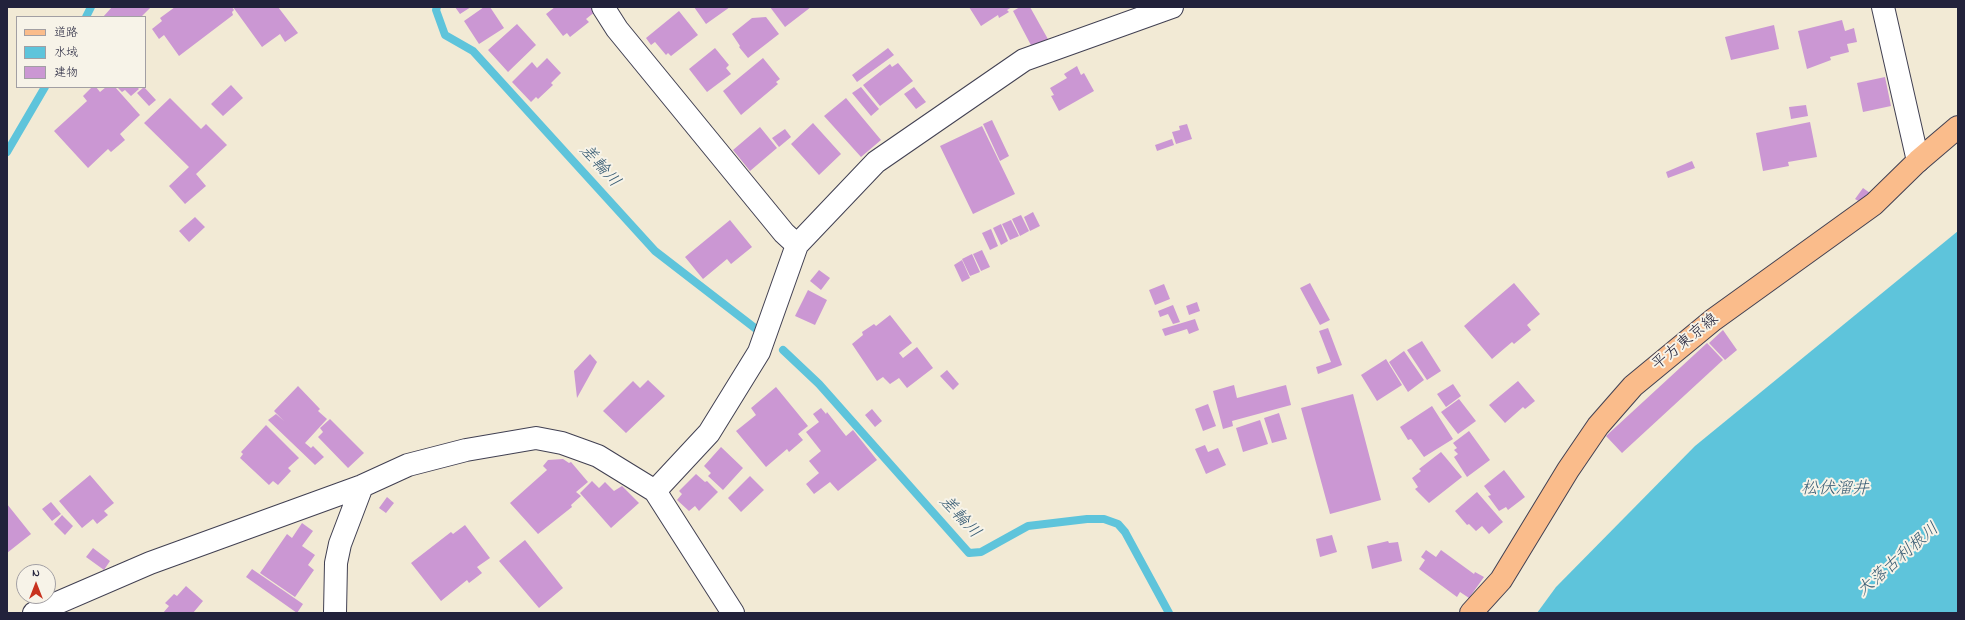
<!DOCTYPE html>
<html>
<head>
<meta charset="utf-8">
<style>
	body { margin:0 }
	#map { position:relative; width:1965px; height:620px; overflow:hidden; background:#f2ead5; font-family:"Indie Flower","Klee One",sans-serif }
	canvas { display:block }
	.frame { position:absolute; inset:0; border:8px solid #22223b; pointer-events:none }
	.legend { position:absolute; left:16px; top:16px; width:130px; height:72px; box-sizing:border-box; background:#f7f3e8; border:1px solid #a29fa3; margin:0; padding:5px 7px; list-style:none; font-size:12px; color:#22223b }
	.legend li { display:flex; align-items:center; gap:8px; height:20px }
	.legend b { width:20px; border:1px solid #a29fa3 }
	.north { position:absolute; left:16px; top:564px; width:40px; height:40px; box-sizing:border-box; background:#f7f3e8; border:1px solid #a29fa3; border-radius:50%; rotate:0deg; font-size:11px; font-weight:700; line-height:16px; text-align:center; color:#22223b }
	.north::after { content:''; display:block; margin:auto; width:14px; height:18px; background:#c8321e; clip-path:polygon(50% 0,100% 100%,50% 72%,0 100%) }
</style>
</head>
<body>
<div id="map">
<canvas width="1965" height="620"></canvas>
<div class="frame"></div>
<ul class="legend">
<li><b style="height:5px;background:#fabc8b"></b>道路</li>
<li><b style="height:11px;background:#5ec4db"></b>水域</li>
<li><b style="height:11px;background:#cb97d3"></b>建物</li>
</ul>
<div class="north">N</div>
</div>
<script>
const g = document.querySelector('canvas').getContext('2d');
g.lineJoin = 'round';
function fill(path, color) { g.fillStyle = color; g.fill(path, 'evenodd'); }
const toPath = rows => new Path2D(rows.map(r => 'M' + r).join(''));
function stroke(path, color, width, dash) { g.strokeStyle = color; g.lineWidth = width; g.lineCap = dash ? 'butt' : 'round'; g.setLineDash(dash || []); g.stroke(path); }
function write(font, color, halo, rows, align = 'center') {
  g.font = font + ' "Indie Flower","Klee One",sans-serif'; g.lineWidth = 4; g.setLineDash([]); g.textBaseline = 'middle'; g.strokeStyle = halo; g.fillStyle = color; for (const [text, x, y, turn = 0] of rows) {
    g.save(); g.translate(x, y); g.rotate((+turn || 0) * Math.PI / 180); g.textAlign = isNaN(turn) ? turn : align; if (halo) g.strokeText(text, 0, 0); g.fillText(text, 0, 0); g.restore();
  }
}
fill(toPath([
	[1958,231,1958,613,1537,613,1556,587,1695,446]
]), '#5ec4db');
stroke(toPath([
	[437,7,436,10,445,35,473,51,655,251,760,332],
	[86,17,91,7],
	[7,152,45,87],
	[783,350,819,384,969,553,981,552,1028,526,1087,519,1104,519,1118,524,1125,532,1169,613]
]), '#5ec4db', 8);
fill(toPath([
	[112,7,151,7,141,17,103,17],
	[175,7,232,7,234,10,232,12,233,15,179,56,164,35,159,39,152,29,162,21,160,18],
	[233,7,278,7,298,33,285,42,280,34,262,47],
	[455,7,471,7,460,14],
	[484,7,490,7,504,28,479,44,464,21],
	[555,7,593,7,596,11,586,19,589,22,570,37,567,33,563,36,546,14],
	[694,7,730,7,706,24],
	[770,7,811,7,785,27],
	[969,7,1012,7,1007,10,1009,12,999,18,998,15,981,26],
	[1020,7,1030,7,1049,41,1033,49,1013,11],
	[679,11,698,35,671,56,668,53,666,55,655,42,651,45,646,38],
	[766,17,779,34,748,58,739,47,740,46,732,34,752,18],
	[1842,20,1845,31,1854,28,1857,42,1847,44,1849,52,1830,57,1831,60,1807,69,1798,31],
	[517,24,536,45,508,72,488,50],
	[1774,25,1779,49,1731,60,1725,37],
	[715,48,729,65,726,68,731,74,707,92,689,69],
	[888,48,894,55,857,82,852,75],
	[547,58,561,73,551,83,553,85,538,99,536,97,531,102,512,82,532,62,537,68],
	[763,58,780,79,776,82,778,84,741,115,723,91],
	[898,63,913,81,880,106,863,85,890,64,892,67],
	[1077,66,1081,75,1084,73,1094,91,1059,111,1051,96,1054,95,1050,88,1067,78,1064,74],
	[1885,77,1891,106,1863,112,1857,83],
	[231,85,243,98,223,116,211,104],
	[92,87,96,87,100,92,106,87,115,87,140,115,120,134,125,140,111,152,108,149,88,168,54,131,87,101,83,96],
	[117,87,137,87,139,89,131,96,125,90,122,92],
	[144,87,156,100,149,106,137,93],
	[861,87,879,109,871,116,852,93],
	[914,87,926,102,916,109,904,94],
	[170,98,201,129,206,124,227,145,196,174,206,186,185,204,169,186,189,167,144,123],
	[846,98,881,140,861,157,824,116],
	[1806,105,1808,116,1791,119,1789,107],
	[992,120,1009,156,1000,161,983,124],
	[1810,122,1817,157,1788,162,1789,166,1763,171,1756,133],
	[813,123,841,154,819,175,791,144],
	[1187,124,1192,139,1176,144,1172,132,1180,130,1179,126],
	[982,126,1015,194,973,214,940,146],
	[760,127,777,148,750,171,733,150],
	[785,129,791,137,779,147,772,138],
	[1172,139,1174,145,1157,151,1155,145],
	[1692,161,1695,168,1668,178,1666,172],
	[1863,188,1870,193,1862,203,1855,199],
	[1033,212,1040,226,1030,231,1024,217],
	[1021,215,1029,231,1020,236,1012,219],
	[195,217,205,227,189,242,179,231],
	[730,220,752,247,731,264,727,259,703,279,685,257],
	[1011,220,1019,236,1010,240,1002,224],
	[1001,224,1008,241,1001,245,993,228],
	[991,229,998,246,990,250,982,233],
	[982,250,990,267,981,271,973,254],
	[972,254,980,272,970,276,962,259],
	[962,260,970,278,962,282,954,265],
	[819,270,830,278,821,290,810,281],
	[1310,283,1330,320,1320,325,1300,288],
	[1514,283,1540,314,1527,325,1531,330,1514,344,1512,342,1492,359,1464,326],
	[1164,284,1170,299,1155,305,1149,290],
	[808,290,827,300,815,325,795,316],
	[1197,302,1200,311,1189,315,1186,306],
	[1173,305,1180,322,1173,324,1168,314,1160,317,1158,311],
	[890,315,912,343,899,353,903,358,917,347,933,368,907,388,899,378,890,384,883,377,877,381,852,344,863,335,862,332,874,324,876,326],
	[1195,319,1199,330,1189,334,1187,329,1165,336,1162,329],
	[1328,328,1342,365,1318,374,1316,367,1331,362,1319,331],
	[1723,330,1737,350,1725,360,1709,343],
	[1422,341,1441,371,1427,380,1407,350],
	[1707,343,1723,360,1622,453,1606,436],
	[1404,351,1424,380,1408,392,1389,362],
	[590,354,597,362,577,398,574,371],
	[1386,359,1402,385,1377,401,1361,375],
	[947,370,959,384,953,390,940,376],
	[648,380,665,396,626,433,603,411,633,381,640,388],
	[1518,381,1535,401,1525,409,1523,407,1505,423,1489,405],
	[1453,384,1461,396,1446,407,1437,394],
	[1234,385,1237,398,1286,385,1291,405,1232,421,1233,426,1223,429,1213,391],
	[298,386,320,409,318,411,327,419,305,443,311,448,313,446,324,457,315,465,268,420,276,414,284,421,274,411],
	[776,387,808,426,798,434,803,440,789,452,787,449,766,467,736,431,756,415,751,408],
	[1353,394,1381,500,1330,514,1301,408],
	[1459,399,1476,421,1458,434,1441,412],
	[1208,404,1216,426,1203,431,1195,409],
	[1432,406,1453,439,1424,457,1411,439,1408,440,1400,427],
	[821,408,826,414,827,412,846,436,853,430,877,460,838,491,830,482,814,494,806,484,819,473,809,461,821,451,806,432,819,422,813,414],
	[872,409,882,421,875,427,865,415],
	[1279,413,1287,439,1272,443,1264,418],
	[330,419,364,453,348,468,318,437,323,432,320,428],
	[1260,420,1268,444,1243,452,1236,428],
	[266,425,299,458,288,468,291,471,278,485,273,481,269,485,240,458,243,454,241,452],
	[1469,431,1490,460,1467,477,1454,457,1458,454,1454,450,1457,448,1453,443],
	[1205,445,1208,452,1218,448,1226,465,1206,474,1195,449],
	[721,447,743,468,723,490,708,476,711,473,704,466],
	[1441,452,1462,477,1429,503,1415,489,1418,487,1412,478,1421,471,1419,469],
	[563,459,569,463,571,462,588,482,576,492,581,496,571,505,572,507,538,534,510,503,547,470,543,466,548,460],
	[1504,470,1525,497,1508,510,1506,507,1499,511,1488,496,1491,495,1484,486],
	[696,474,705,482,707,481,718,492,699,511,695,506,689,511,677,500,682,494,679,491],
	[90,475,114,503,104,511,108,515,97,524,93,519,82,528,59,501],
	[750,476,764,490,741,512,728,498],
	[592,481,599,488,605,482,614,491,622,486,639,503,611,528,580,493],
	[1477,492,1503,522,1489,534,1482,526,1476,531,1469,524,1467,525,1455,511],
	[387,497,394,503,386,513,379,508],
	[51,502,61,514,52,521,42,509],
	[7,504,31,534,7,553],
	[62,515,73,526,65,535,54,524],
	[302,523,313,531,302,546,315,555,308,565,314,570,295,597,260,573,287,534,292,538],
	[465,525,490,558,477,567,482,573,469,583,467,580,441,601,411,563,451,532,453,534],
	[1332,535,1337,552,1320,557,1316,539],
	[525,540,563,588,539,608,499,561],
	[1388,541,1389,543,1398,542,1402,561,1372,569,1367,546],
	[93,548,110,561,104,570,86,557],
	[1426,550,1436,557,1441,550,1474,574,1475,572,1484,577,1469,598,1460,592,1457,597,1419,569,1425,560,1421,557],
	[252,569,303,604,297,613,246,577],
	[186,586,203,601,193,613,163,613,169,606,165,603,174,594,177,596]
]), '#cb97d3');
const minor = toPath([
	[603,7,617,29,784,233,797,245],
	[1883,7,1918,161],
	[655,491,709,433,759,352,797,245,876,162,1024,60,1172,7],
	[34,613,150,563,362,486,408,465,466,450,536,438,562,443,598,456,655,491,733,613],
	[335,613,336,563,340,544,362,486]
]);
const major = toPath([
	[1471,613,1501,580,1568,470,1598,426,1633,386,1713,320,1874,204,1918,161,1958,127]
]);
stroke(minor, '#414052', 24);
stroke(major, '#414052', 24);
stroke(minor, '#fff', 22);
stroke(major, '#fabc8b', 22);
write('16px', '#22223b', '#f7f3e8', [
	["平方東京線",1686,343,-39]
]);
write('italic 17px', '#375b73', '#f7f3e8', [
	["差輪川",599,167,48],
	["松伏溜井",1835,490],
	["差輪川",959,518,47],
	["大落古利根川",1899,561,-41]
]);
</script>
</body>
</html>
